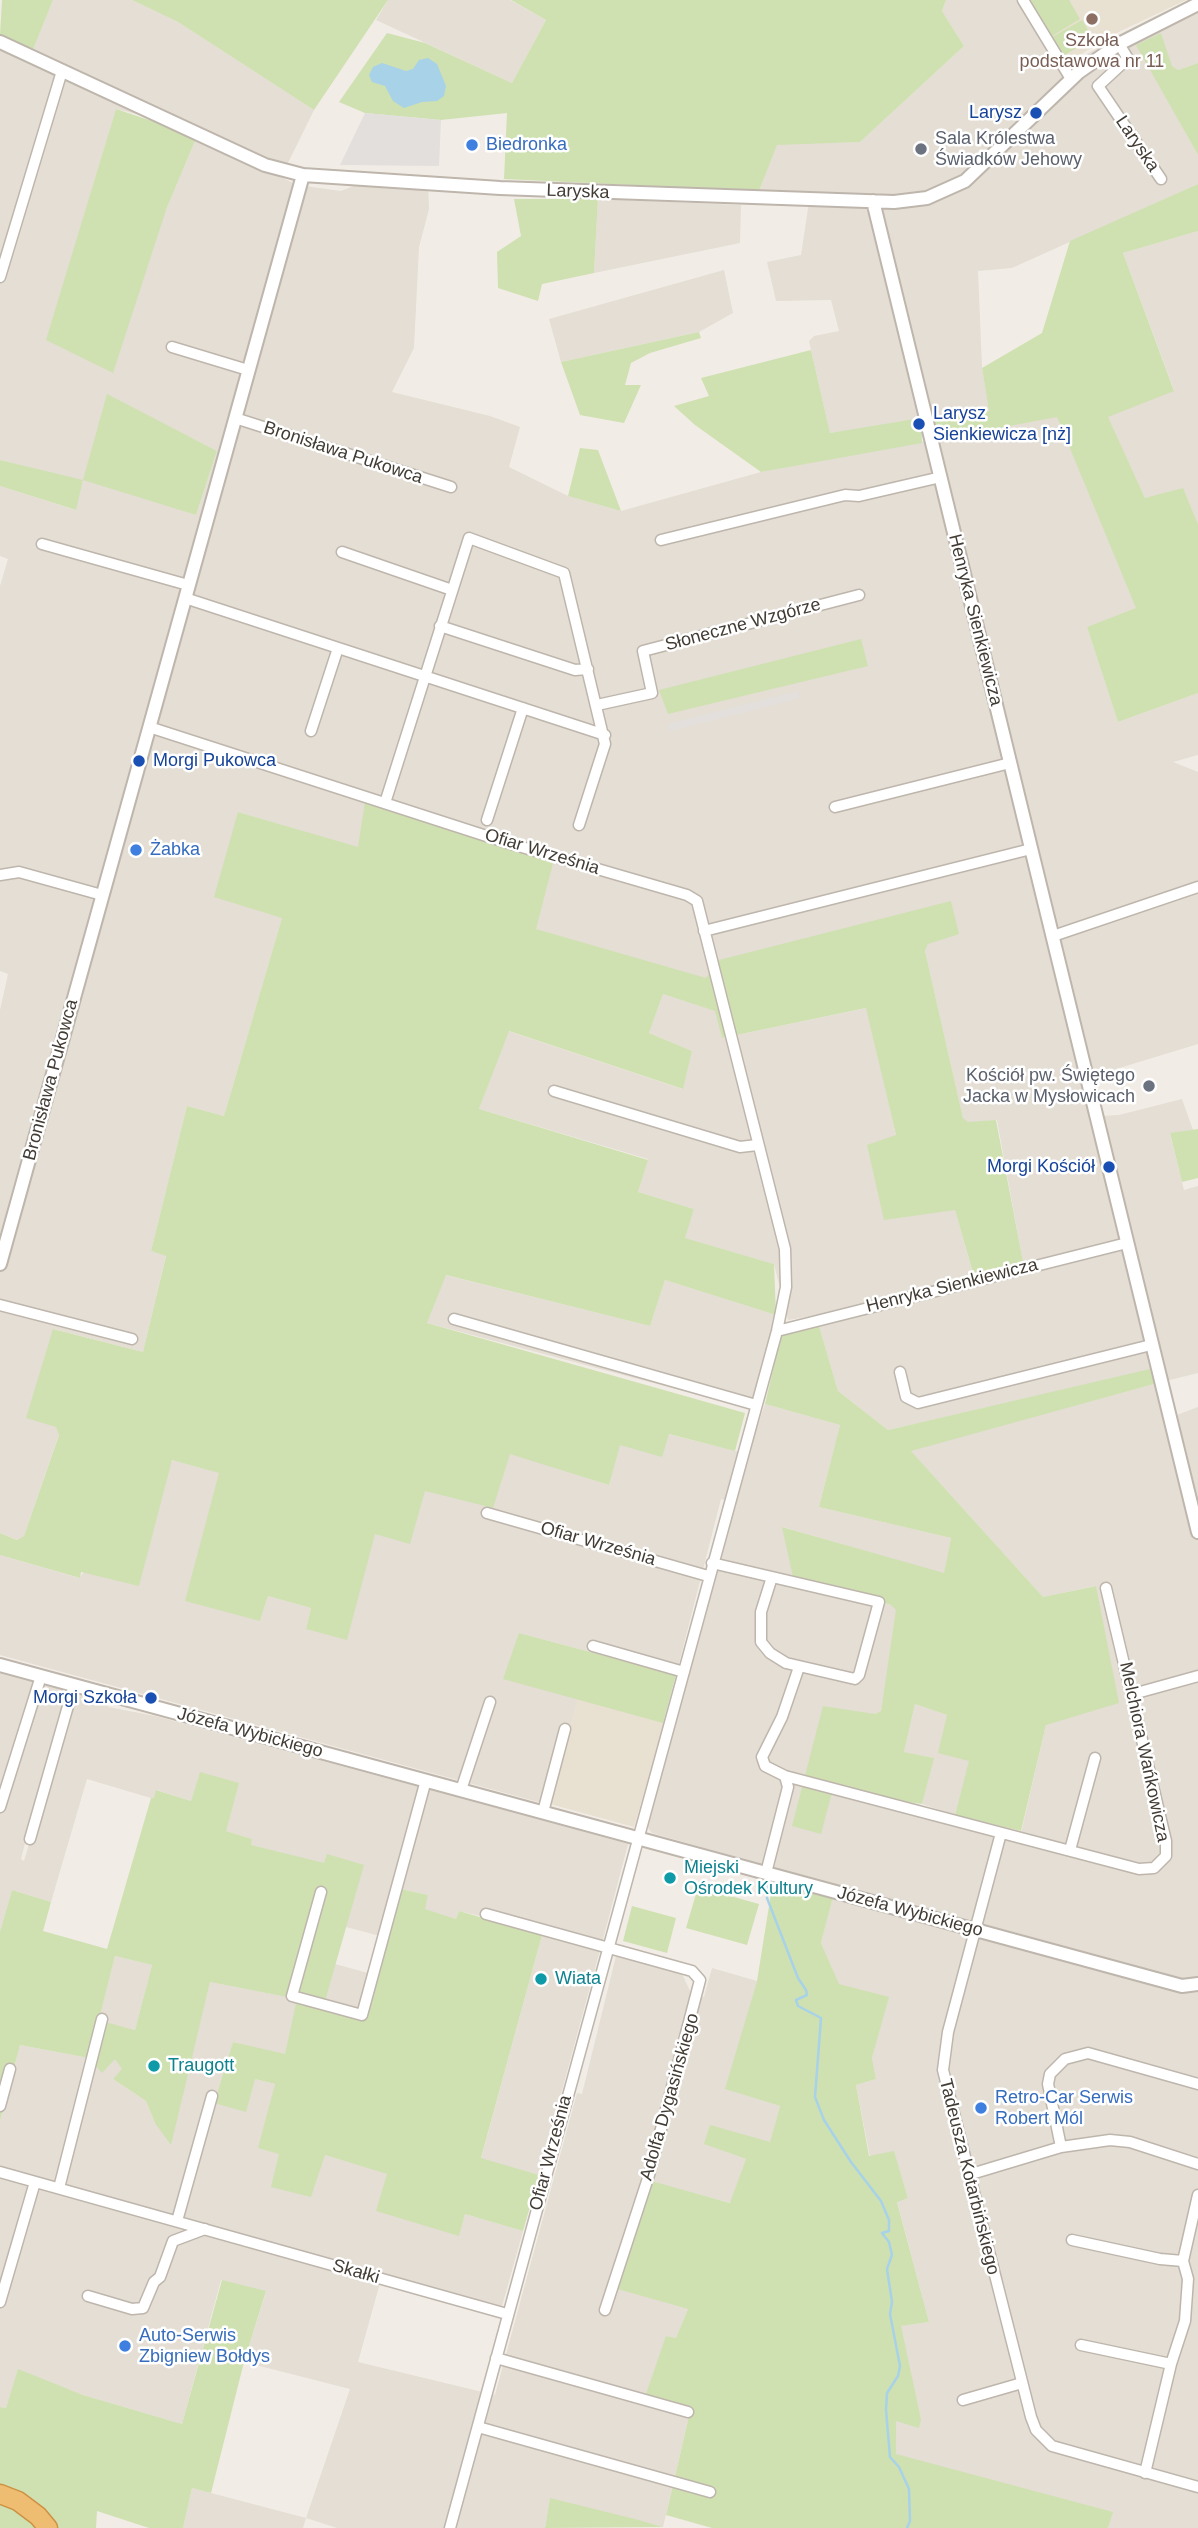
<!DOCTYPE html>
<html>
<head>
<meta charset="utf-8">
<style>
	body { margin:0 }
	canvas { display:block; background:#f1ece5 }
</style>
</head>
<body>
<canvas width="1198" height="2528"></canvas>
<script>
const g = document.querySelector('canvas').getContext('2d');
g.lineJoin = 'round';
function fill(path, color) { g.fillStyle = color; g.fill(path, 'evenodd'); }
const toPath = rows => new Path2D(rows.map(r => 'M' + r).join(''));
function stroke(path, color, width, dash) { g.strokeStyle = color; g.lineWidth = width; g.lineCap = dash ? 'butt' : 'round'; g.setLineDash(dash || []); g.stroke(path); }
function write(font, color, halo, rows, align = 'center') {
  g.font = font + ' Helvetica,sans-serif'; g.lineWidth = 5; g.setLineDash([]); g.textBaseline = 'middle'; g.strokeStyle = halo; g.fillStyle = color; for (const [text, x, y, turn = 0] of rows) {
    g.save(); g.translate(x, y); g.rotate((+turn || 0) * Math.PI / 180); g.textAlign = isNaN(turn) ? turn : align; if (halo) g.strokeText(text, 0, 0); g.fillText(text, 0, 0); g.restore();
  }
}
fill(toPath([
	[53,0,132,0,178,22,314,110,287,165,185,126,116,109,47,340,166,210,197,136,297,185,341,191,367,181,428,183,429,209,419,247,414,348,392,392,490,416,520,427,509,467,568,496,621,511,761,472,1057,416,1137,609,1087,627,1118,722,1198,693,1198,755,1173,762,1198,772,1198,1044,1090,1077,1102,1116,1119,1115,1182,1099,1193,1130,1170,1134,1184,1190,1198,1186,1198,1373,1166,1381,1174,1416,1198,1407,1198,2528,1108,2528,1112,2512,896,2455,895,2421,921,2419,900,2326,929,2322,897,2201,908,2198,894,2152,870,2157,856,2085,876,2079,872,2058,888,1998,839,1985,821,1943,836,1885,652,1833,647,1827,714,1572,722,1569,721,1561,735,1503,721,1499,676,1675,519,1633,578,1699,570,1728,563,1726,542,1803,0,1655,0,1555,79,1578,173,1460,220,1473,260,1621,268,1596,311,1608,306,1629,375,1534,425,1490,510,1453,609,1485,619,1445,668,1434,748,1454,765,1404,840,1425,819,1507,951,1538,944,1574,783,1527,805,1589,891,1605,897,1610,881,1711,875,1714,831,1796,837,1792,934,1814,1003,1840,1019,1842,1046,1725,1095,1586,1043,1597,910,1450,1165,1381,1157,1368,888,1430,838,1391,819,1326,823,1319,870,1306,788,1320,774,1264,684,1238,694,1209,638,1192,648,1159,479,1109,508,1031,682,1089,692,1051,649,1033,663,994,716,1011,722,1038,867,1008,896,1136,955,1210,975,1281,1024,1268,997,1120,968,1123,963,1118,925,951,928,944,707,979,535,929,552,863,366,802,359,848,238,812,282,918,224,1116,187,1106,151,1251,166,1255,143,1352,54,1329,56,1427,59,1434,24,1536,18,1540,0,1533,0,1010,8,974,0,971,0,586,8,559,0,556,0,486,75,510,83,481,0,460,0,46,29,59],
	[107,395,217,451,196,515,142,497],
	[388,0,510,0,546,20,512,83,376,20],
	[946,0,1026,0,1065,65,1192,0,1198,0,1198,63,1178,70,1137,45,1198,155,1198,184,1012,268,978,271,982,367,989,411,830,433,809,341,814,336,839,331,831,300,776,301,767,262,801,255,809,202,764,199,759,191,777,144,860,142,964,46,942,11],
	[598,199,741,205,740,243,594,273],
	[1198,231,1198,524,1184,491,1145,498,1107,416,1174,390,1123,253],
	[724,270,733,313,699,332,561,362,549,319],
	[445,1275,650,1326,665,1280,776,1315,751,1409,427,1323],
	[0,1672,35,1680,34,1685,45,1685,108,1702,108,1707,155,1716,419,1787,380,1936,346,1927,363,1865,325,1864,250,1845,252,1839,226,1831,200,1773,191,1801,157,1790,154,1799,87,1779,51,1902,12,1890,0,1932],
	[45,1765,52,1767,24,1861,21,1859],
	[915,1704,947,1715,970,1760,955,1815,922,1804,933,1758,904,1752],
	[427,1788,628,1844,602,1943,482,1910,480,1916,459,1911,456,1919,424,1909,428,1895,400,1889],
	[542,1935,600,1950,539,2175,481,2159],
	[115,1956,152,1965,135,2030,104,2022,100,2016],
	[616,1956,682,1974,691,1993,704,1997,712,1968,757,1981,726,2089,780,2106,770,2143,710,2126,705,2144,746,2159,731,2203,644,2180,607,2285,688,2309,676,2338,666,2336,689,2416,663,2527,550,2499,545,2528,337,2528,306,2518,303,2528,183,2528,192,2488,306,2518,350,2389,244,2362,266,2292,221,2280,182,2424,83,2395,18,2370,6,2408,0,2407,0,2178,380,2283,358,2362,495,2395,577,2093,582,2094],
	[335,1964,368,1973,358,2011,324,2002],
	[210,1982,298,1999,285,2055,233,2042,214,2103,255,2079,275,2084,259,2148,279,2153,325,2155,388,2174,377,2210,459,2235,465,2214,523,2231,502,2306,0,2167,0,2121,20,2045,89,2058,115,2058,123,2069,113,2079,146,2101,155,2123,184,2086]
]), '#e4ded4');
fill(toPath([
	[1026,0,1186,0,1106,38,1065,65],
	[578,1699,665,1721,634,1827,550,1804]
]), '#e8e0d0');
fill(toPath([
	[2,0,53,0,32,52,0,35],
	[132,0,388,0,314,110,178,22],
	[511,0,946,0,942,11,964,46,860,142,777,145,759,191,504,179,507,113,441,120,365,113,339,102,387,33,425,43,512,83,546,20],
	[1030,0,1069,0,1080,19,1052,36],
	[1082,20,1093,38,1063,56,1052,37],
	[1161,33,1172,66,1178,70,1198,63,1198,155,1136,45],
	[116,109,197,136,166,210,113,373,46,340],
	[1198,184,1198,231,1123,253,1174,391,1108,417,1145,498,1183,488,1198,524,1198,693,1118,722,1087,627,1136,608,1057,417,940,439,933,417,989,411,982,368,1042,333,1070,241],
	[514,199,598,199,594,273,542,284,538,301,498,288,497,252,521,236],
	[699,332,701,338,650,353,631,363,625,385,641,385,624,423,580,415,561,362],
	[811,350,830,433,921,418,922,443,761,472,695,425,674,406,709,396,701,378],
	[107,394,217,451,196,515,83,480,76,510,0,486,0,460,83,480],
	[580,448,598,450,621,511,568,496],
	[861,639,868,666,668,714,659,690],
	[365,802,553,863,536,929,706,978,719,960,951,901,959,934,928,944,925,951,963,1118,968,1122,996,1120,1023,1262,973,1273,955,1210,884,1220,867,1145,896,1135,866,1008,722,1038,715,1011,663,994,649,1033,692,1051,683,1089,509,1031,479,1109,648,1160,638,1192,694,1209,685,1238,774,1264,776,1315,665,1280,650,1326,446,1275,427,1323,745,1413,735,1451,669,1434,662,1457,620,1445,609,1485,510,1454,493,1508,425,1491,410,1544,375,1534,347,1640,306,1629,311,1608,268,1596,260,1621,185,1601,219,1473,172,1460,139,1586,81,1572,80,1578,0,1555,0,1533,17,1540,24,1536,59,1435,56,1427,26,1418,53,1329,143,1352,166,1256,151,1251,187,1106,224,1116,282,918,214,897,238,812,358,847],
	[1198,1129,1198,1178,1182,1182,1170,1133],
	[819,1326,838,1391,888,1430,1150,1369,1154,1384,911,1451,1043,1597,1096,1586,1119,1703,1046,1725,1021,1831,955,1815,969,1761,938,1753,947,1715,915,1704,904,1752,934,1758,922,1804,837,1792,831,1796,821,1834,792,1826,823,1706,875,1714,881,1711,896,1610,891,1605,793,1577,782,1527,944,1573,951,1538,819,1507,840,1425,765,1404,781,1336],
	[519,1633,676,1675,663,1723,503,1679],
	[200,1772,239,1783,226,1831,252,1839,251,1845,324,1863,327,1854,364,1865,323,2008,365,2019,400,1889,428,1895,425,1909,456,1919,459,1911,542,1935,481,2158,539,2175,523,2231,465,2214,459,2236,376,2211,387,2174,325,2155,311,2197,271,2187,279,2154,258,2148,275,2084,255,2079,246,2112,214,2103,233,2042,285,2054,297,1999,210,1982,171,2145,155,2123,146,2101,113,2079,122,2069,115,2059,102,2073,89,2058,20,2045,0,2121,0,1932,12,1890,51,1902,43,1931,107,1949,151,1798,154,1798,156,1790,191,1801],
	[115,1956,152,1965,135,2030,105,2022,100,2016],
	[773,1881,833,1897,821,1943,839,1984,889,1997,872,2058,876,2079,856,2085,869,2156,894,2151,908,2198,897,2202,929,2322,901,2326,921,2419,919,2428,896,2421,896,2454,1113,2512,1108,2528,712,2528,666,2515,689,2416,643,2403,666,2336,676,2338,688,2309,607,2286,644,2179,730,2203,746,2159,704,2144,710,2125,770,2142,780,2106,725,2089,757,1981],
	[698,1887,759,1904,747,1945,686,1928],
	[632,1906,676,1918,667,1953,623,1941],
	[222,2280,266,2291,244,2362,211,2493,192,2488,183,2528,149,2528,97,2511,96,2528,55,2528,0,2487,0,2407,6,2408,18,2369,83,2395,182,2424],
	[550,2498,635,2519,663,2527,545,2528],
	[0,2500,17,2508,41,2528,0,2528]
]), '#cfe1b1');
fill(toPath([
	[365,113,441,120,439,166,340,165],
	[798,691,800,698,670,731,668,724]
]), '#e2dfdd');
fill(toPath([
	[428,58,437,64,446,86,444,96,437,101,422,102,404,108,393,101,385,86,372,82,369,75,373,67,382,63,406,71,413,69,419,60]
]), '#a7d2e8');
stroke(toPath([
	[768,1885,767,1898,798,1978,806,1990,807,1995,796,2000,798,2006,821,2018,815,2097,824,2120,851,2162,881,2201,889,2220,889,2231,882,2233,889,2242,892,2255,887,2269,892,2302,890,2314,900,2366,898,2376,887,2393,886,2410,890,2457,899,2467,909,2489,910,2521,907,2528]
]), '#a7d2e8', 2.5);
const minor = toPath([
	[1023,0,1071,79],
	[1119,44,1127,57,1125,61,1098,86,1161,179],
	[0,277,62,71],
	[172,347,248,370],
	[235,418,451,487],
	[661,540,845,495,859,496,941,477],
	[42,544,188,585],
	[342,552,452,590],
	[185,598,605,735],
	[440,626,575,670,588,669],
	[597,705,652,693,643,651,859,595],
	[149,727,508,843,687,895,697,901,785,1249,786,1287,777,1331,450,2528],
	[311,731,338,648],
	[385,803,469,538,564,573,605,744,579,825],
	[835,807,1010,763],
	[487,820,523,708],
	[0,875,19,872,102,895],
	[704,931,1031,849],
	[1053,936,1198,887],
	[554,1091,740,1147,757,1145],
	[0,1305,132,1339],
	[454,1319,756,1405],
	[777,1331,1127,1243],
	[900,1372,906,1397,918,1403,1151,1345],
	[487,1513,708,1576],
	[712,1563,879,1602,859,1675,855,1679,786,1663,770,1653,761,1642,761,1612,772,1577],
	[593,1646,684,1672],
	[1133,1694,1198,1676],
	[785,1776,1139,1869,1154,1868,1166,1856,1166,1841,1106,1588],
	[461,1790,490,1702],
	[0,1807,41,1676],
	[543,1812,565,1729],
	[1001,1833,948,2032,943,2070,1031,2417,1036,2430,1052,2446,1198,2487],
	[30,1839,74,1685],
	[1070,1850,1095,1758],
	[766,1873,788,1787,785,1776,765,1766,762,1757,782,1717,799,1667],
	[321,1892,292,1996,362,2015,426,1780],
	[486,1914,692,1971,700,1980,649,2175,605,2310],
	[0,2106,10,2069],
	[1061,2147,1048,2084,1050,2074,1065,2059,1088,2053,1198,2084],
	[0,2172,507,2314],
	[968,2175,1061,2147,1110,2140,1130,2142,1198,2164],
	[59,2188,102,2019],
	[177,2221,212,2096],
	[1072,2240,1160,2259,1183,2261],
	[88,2296,132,2309,143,2308,154,2282,160,2277,173,2241,205,2229],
	[0,2302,35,2182],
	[1081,2345,1171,2364],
	[496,2358,688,2412],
	[963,2400,1022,2383],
	[478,2427,710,2492],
	[1145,2473,1171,2364,1185,2321,1188,2279,1183,2261,1198,2195]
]);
const tertiary = toPath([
	[0,42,265,165,303,175,500,188,894,202,927,198,965,181,1079,72,1119,44,1198,4],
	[873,201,1198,1532],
	[0,1264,303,175],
	[0,1665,1182,1986,1198,1984]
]);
const motorway = toPath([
	[0,2494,18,2501,38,2516,48,2528]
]);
stroke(minor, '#beb6ac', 13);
stroke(tertiary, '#beb6ac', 16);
stroke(motorway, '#cd9143', 21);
stroke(minor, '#fff', 10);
stroke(tertiary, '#fff', 12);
stroke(motorway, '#efbd72', 18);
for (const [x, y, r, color] of [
	[1092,19,7,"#8d6e63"],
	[1036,113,7,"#1a4fb4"],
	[472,145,7,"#3f7fe0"],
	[921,149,7,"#6b7280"],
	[919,424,7,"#1a4fb4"],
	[139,761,7,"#1a4fb4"],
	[136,850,7,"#3f7fe0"],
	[1149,1086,7,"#6b7280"],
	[1109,1167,7,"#1a4fb4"],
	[151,1698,7,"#1a4fb4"],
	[670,1878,7,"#0f9aa8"],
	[541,1979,7,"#0f9aa8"],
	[154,2066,7,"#0f9aa8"],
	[981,2108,7,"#3f7fe0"],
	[125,2346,7,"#3f7fe0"]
]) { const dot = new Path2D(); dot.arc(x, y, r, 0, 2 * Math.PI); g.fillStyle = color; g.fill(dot); stroke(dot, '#fff', 2.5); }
write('18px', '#785e54', '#fff', [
	["Szkoła",1092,41],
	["podstawowa nr 11",1092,62]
]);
write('18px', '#164399', '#fff', [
	["Larysz",1022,113],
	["Larysz",933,414,"left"],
	["Sienkiewicza [nż]",933,435,"left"],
	["Morgi Pukowca",153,761,"left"],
	["Morgi Kościół",1095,1167],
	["Morgi Szkoła",137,1698]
], 'right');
write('18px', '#5b616d', '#fff', [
	["Sala Królestwa",935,139],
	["Świadków Jehowy",935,160],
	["Kościół pw. Świętego",1135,1076,"right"],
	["Jacka w Mysłowicach",1135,1097,"right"]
], 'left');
write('18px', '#423c35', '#fff', [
	["Laryska",1137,144,56],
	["Laryska",578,192,2],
	["Bronisława Pukowca",343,453,18],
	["Henryka Sienkiewicza",975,620,76],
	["Słoneczne Wzgórze",743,625,-15],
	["Ofiar Września",542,852,17],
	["Bronisława Pukowca",51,1080,-75],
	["Henryka Sienkiewicza",952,1286,-14],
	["Ofiar Września",598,1544,16],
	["Józefa Wybickiego",250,1733,15],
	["Melchiora Wańkowicza",1144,1752,78],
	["Józefa Wybickiego",910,1912,15],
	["Adolfa Dygasińskiego",670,2097,-74],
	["Ofiar Września",551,2153,-75],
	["Tadeusza Kotarbińskiego",969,2177,76],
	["Skałki",356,2272,16]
]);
write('18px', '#366cbe', '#fff', [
	["Biedronka",486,145],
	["Żabka",150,850],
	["Retro-Car Serwis",995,2098],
	["Robert Mól",995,2119],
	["Auto-Serwis",139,2336],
	["Zbigniew Bołdys",139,2357]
], 'left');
write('18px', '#0d838f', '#fff', [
	["Miejski",684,1868],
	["Ośrodek Kultury",684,1889],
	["Wiata",555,1979],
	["Traugott",168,2066]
], 'left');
</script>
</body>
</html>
